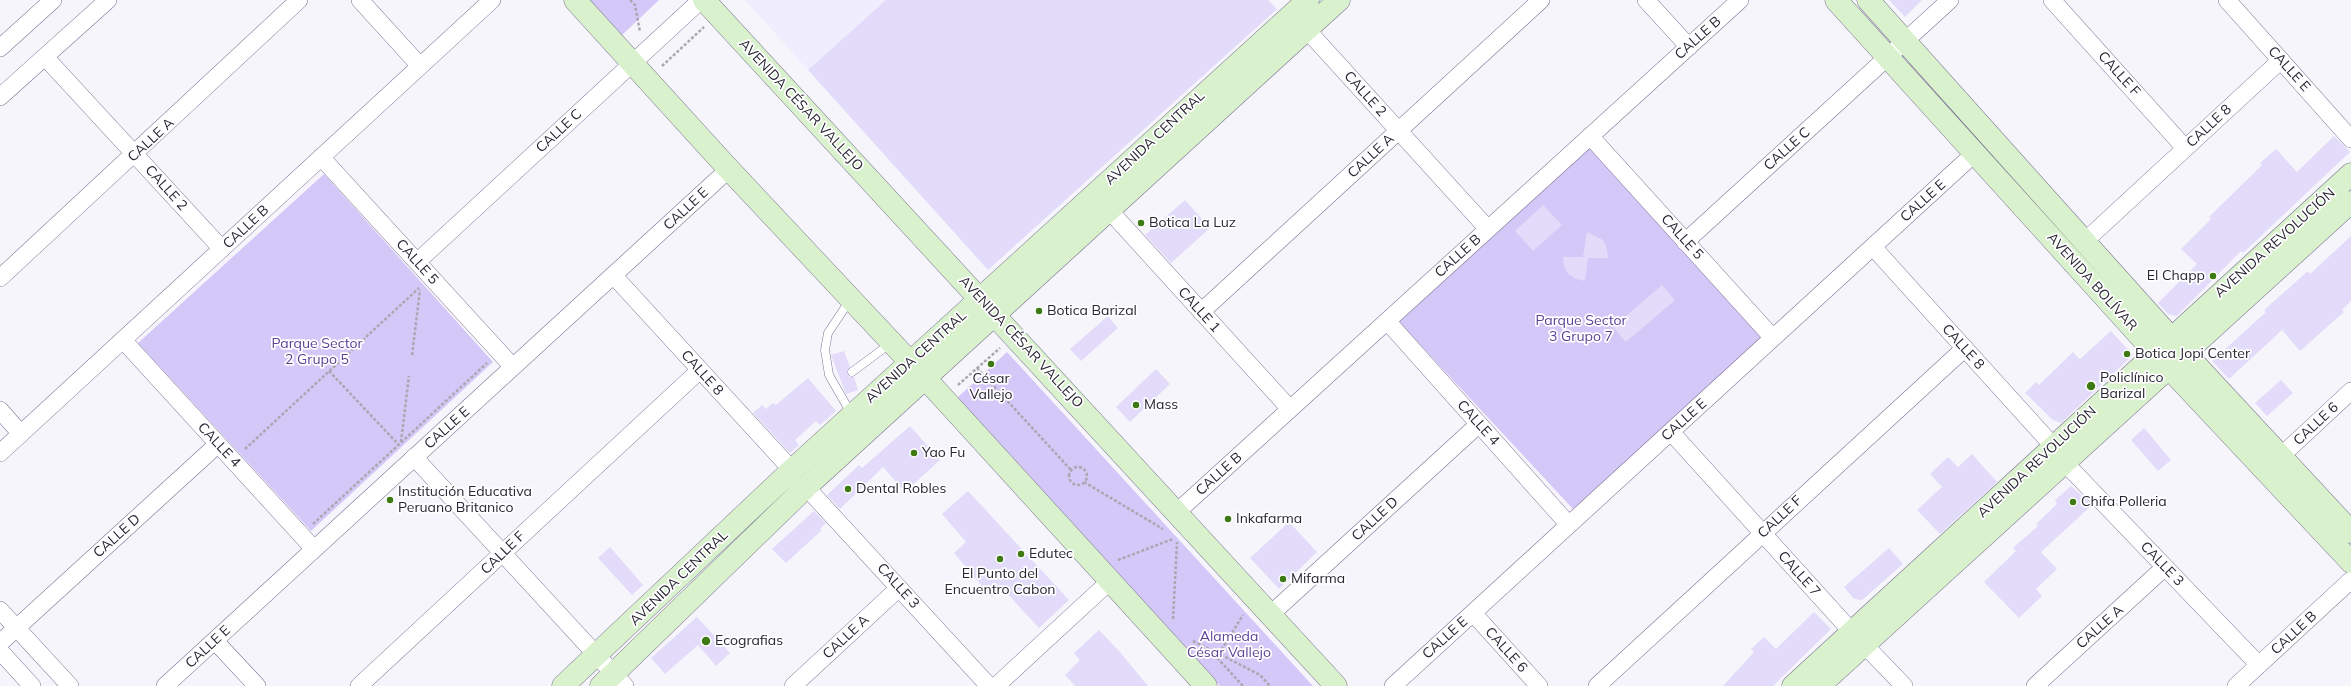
<!DOCTYPE html>
<html>
<head>
<meta charset="utf-8">
<style>
	body { margin:0 }
	canvas { display:block; background:#f7f5fc }
</style>
</head>
<body>
<canvas width="2351" height="686"></canvas>
<script>
const g = document.querySelector('canvas').getContext('2d');
g.lineJoin = 'round';
function fill(path, color) { g.fillStyle = color; g.fill(path, 'evenodd'); }
const toPath = rows => new Path2D(rows.map(r => 'M' + r).join(''));
function stroke(path, color, width, dash) { g.strokeStyle = color; g.lineWidth = width; g.lineCap = dash ? 'butt' : 'round'; g.setLineDash(dash || []); g.stroke(path); }
function write(font, color, halo, rows, align = 'center') {
  g.font = font + ' Mulish,sans-serif'; g.lineWidth = 3.5; g.setLineDash([]); g.textBaseline = 'middle'; g.strokeStyle = halo; g.fillStyle = color; for (const [text, x, y, turn = 0] of rows) {
    g.save(); g.translate(x, y); g.rotate((+turn || 0) * Math.PI / 180); g.textAlign = isNaN(turn) ? turn : align; if (halo) g.strokeText(text, 0, 0); g.fillText(text, 0, 0); g.restore();
  }
}
fill(toPath([
	[745,0,886,0,808,70]
]), '#f0edfe');
fill(toPath([
	[590,0,659,0,622,35],
	[1590,148,1762,338,1573,509,1399,322],
	[324,174,493,362,311,531,138,343],
	[1007,352,1313,686,1220,686,957,398]
]), '#d4c8f8');
fill(toPath([
	[886,0,1268,0,1277,9,988,270,808,70],
	[1889,0,1922,0,1905,17],
	[2334,136,2350,152,2243,253,2241,251,2177,316,2168,314,2158,303,2197,264,2181,249,2211,219,2209,217,2262,165,2260,163,2276,149,2297,172],
	[1185,200,1210,228,1171,263,1145,235],
	[1543,205,1562,225,1533,251,1515,231],
	[1587,232,1603,240,1607,249,1608,258,1588,258,1585,281,1576,279,1568,274,1564,266,1563,257,1583,257],
	[2351,236,2351,301,2342,310,2344,312,2300,351,2282,330,2229,379,2212,361,2266,312,2264,310,2308,271,2310,274],
	[1662,285,1675,300,1626,342,1613,327],
	[1108,316,1118,328,1081,361,1070,349],
	[2111,331,2133,355,2061,423,2053,420,2025,393,2036,382,2039,385,2073,352,2080,359],
	[844,351,850,367,847,373,849,377,854,377,858,390,846,394,831,355],
	[1156,369,1170,384,1130,422,1116,407],
	[808,378,836,411,820,425,816,421,795,440,799,445,790,453,753,413,762,405,766,409,773,403,776,405],
	[2281,380,2293,393,2267,416,2255,403],
	[910,426,940,460,905,492,883,467,840,509,827,495,859,465,862,468],
	[2144,428,2171,460,2158,471,2131,440],
	[1972,454,1997,482,1940,534,1917,510,1942,487,1930,474,1948,457,1958,467],
	[2071,486,2092,505,2041,552,2057,569,2036,589,2042,596,2019,618,1984,582,2016,551,2013,548,2038,526,2036,524,2057,504,2055,500],
	[968,491,1069,600,1039,628,1002,588,991,597,954,553,966,542,942,514],
	[814,511,826,523,820,529,822,530,786,563,772,549],
	[1289,522,1317,552,1279,589,1250,558],
	[610,547,643,585,632,595,598,558],
	[1889,548,1903,564,1862,600,1854,599,1844,587],
	[1814,612,1831,629,1773,686,1723,686,1754,652,1751,649,1764,637,1776,649],
	[697,617,730,653,716,666,698,645,665,674,651,658],
	[1099,630,1119,651,1148,686,1075,686,1065,675,1080,660,1074,653]
]), '#e2dbf9');
const lane = toPath([
	[850,300,828,333,825,350,829,375,852,415],
	[852,372,891,343]
]);
const street = toPath([
	[360,0,420,66],
	[1646,0,1689,47],
	[2052,0,2185,148],
	[2227,0,2351,139],
	[1307,30,1488,229],
	[0,48,53,0],
	[45,57,222,249],
	[0,97,108,0],
	[1590,136,1773,338],
	[321,157,513,367],
	[1109,210,1290,409],
	[2085,241,2281,60],
	[1685,242,1950,0],
	[1873,247,2054,447],
	[417,262,701,0],
	[613,275,792,470],
	[0,278,299,0],
	[1201,312,1541,0],
	[1387,321,1569,525],
	[123,340,314,549],
	[0,410,21,434],
	[1671,432,1852,632,1904,686],
	[0,453,492,0],
	[2281,456,2351,391],
	[414,457,625,686],
	[2065,463,2259,665],
	[806,487,989,686],
	[1177,512,1740,0],
	[0,610,70,686],
	[1473,613,1539,686],
	[1271,614,1479,424],
	[215,641,257,686],
	[0,643,218,444],
	[0,651,32,686],
	[165,686,729,169],
	[359,686,700,370],
	[793,686,899,588],
	[996,686,1110,581],
	[1393,686,1975,153],
	[1597,686,1965,348],
	[2035,686,2165,567],
	[2236,686,2351,580]
]);
const secondary = toPath([
	[575,0,725,165,925,378,1206,686],
	[704,0,1336,686],
	[1836,0,2169,368,2351,562],
	[1868,0,2171,338,2351,532],
	[563,686,792,470,1308,0],
	[601,686,806,487,1339,0],
	[1793,686,2351,174],
	[1819,686,2351,202]
]);
stroke(lane, '#7a7292', 9);
stroke(street, '#7a7292', 18);
stroke(secondary, '#7a7292', 23);
stroke(toPath([
	[630,0,635,5,640,32],
	[662,66,704,27],
	[412,355,420,290],
	[977,368,1071,470],
	[329,371,398,444],
	[958,385,1000,348],
	[401,442,409,376],
	[245,449,419,288],
	'1069 476a9 9 0 1 1 18 0a9 9 0 1 1-18 0Z',
	[1084,482,1163,529],
	[313,524,487,363],
	[1118,560,1173,539],
	[1173,619,1177,542],
	[1193,641,1209,649,1243,686],
	[1212,650,1260,675,1270,686],
	[1219,654,1243,615]
]), '#a9a7b0', 2.5, [3, 2]);
stroke(lane, '#fff', 8);
stroke(street, '#fff', 17);
stroke(secondary, '#d9f1cc', 22);
for (const [x, y, r, color] of [
	[1141,223,4,"#3e7a13"],
	[2213,276,4,"#3e7a13"],
	[1039,311,4,"#3e7a13"],
	[2127,354,4,"#3e7a13"],
	[991,364,4,"#3e7a13"],
	[2091,386,5,"#3e7a13"],
	[1136,405,4,"#3e7a13"],
	[914,453,4,"#3e7a13"],
	[848,489,4,"#3e7a13"],
	[390,500,4,"#3e7a13"],
	[2073,502,4,"#3e7a13"],
	[1228,519,4,"#3e7a13"],
	[1021,554,4,"#3e7a13"],
	[1000,559,4,"#3e7a13"],
	[1283,579,4,"#3e7a13"],
	[706,641,5,"#3e7a13"]
]) { const dot = new Path2D(); dot.arc(x, y, r, 0, 2 * Math.PI); g.fillStyle = color; g.fill(dot); stroke(dot, '#fff', 1.5); }
write('14px', '#292533', '#fff', [
	["CALLE B",1698,38,-42],
	["CALLE E",2289,69,48],
	["CALLE F",2119,74,48],
	["CALLE 2",1365,94,48],
	["AVENIDA CÉSAR VALLEJO",801,105,47],
	["CALLE 8",2209,126,-43],
	["CALLE C",559,131,-43],
	["AVENIDA CENTRAL",1155,138,-43],
	["CALLE A",151,140,-43],
	["CALLE C",1787,149,-42],
	["CALLE A",1371,156,-43],
	["CALLE 2",166,188,48],
	["CALLE E",1923,201,-42],
	["CALLE E",686,209,-43],
	["CALLE B",246,227,-43],
	["CALLE 5",1682,237,48],
	["AVENIDA REVOLUCIÓN",2275,243,-42],
	["CALLE B",1458,256,-42],
	["CALLE 5",417,262,48],
	["AVENIDA BOLÍVAR",2092,282,48],
	["CALLE 1",1199,310,48],
	["AVENIDA CÉSAR VALLEJO",1021,342,47],
	["CALLE 8",1963,347,48],
	["AVENIDA CENTRAL",916,357,-42],
	["CALLE 8",702,373,48],
	["CALLE E",1684,420,-42],
	["CALLE 4",1478,423,48],
	["CALLE 6",2316,424,-43],
	["CALLE E",447,428,-42],
	["CALLE 4",219,445,47],
	["AVENIDA REVOLUCIÓN",2037,462,-43],
	["CALLE B",1219,474,-42],
	["CALLE F",1780,517,-43],
	["CALLE D",1375,519,-43],
	["CALLE D",117,536,-42],
	["CALLE F",503,553,-44],
	["CALLE 3",2162,564,46],
	["CALLE 7",1799,574,48],
	["AVENIDA CENTRAL",679,578,-44],
	["CALLE 3",898,586,48],
	["CALLE A",2100,627,-42],
	["CALLE B",2294,633,-43],
	["CALLE A",846,637,-43],
	["CALLE E",1445,638,-42],
	["CALLE E",208,647,-43],
	["CALLE 6",1506,650,48]
]);
write('14px', '#292533', '#fff', [
	["Botica La Luz",1149,223],
	["El Chapp",2205,276,"right"],
	["Botica Barizal",1047,311],
	["Botica Jopi Center",2135,354],
	["Policlínico",2100,378],
	["Barizal",2100,394],
	["César",991,379,"center"],
	["Vallejo",991,395,"center"],
	["Mass",1144,405],
	["Yao Fu",922,453],
	["Dental Robles",856,489],
	["Institución Educativa",398,492],
	["Peruano Britanico",398,508],
	["Chifa Polleria",2081,502],
	["Inkafarma",1236,519],
	["Edutec",1029,554],
	["El Punto del",1000,574,"center"],
	["Encuentro Cabon",1000,590,"center"],
	["Mifarma",1291,579],
	["Ecografias",715,641]
], 'left');
write('14px', '#5e4197', '#fff', [
	["Parque Sector",1581,321],
	["3 Grupo 7",1581,337],
	["Parque Sector",317,344],
	["2 Grupo 5",317,360],
	["Alameda",1229,637],
	["César Vallejo",1229,653]
]);
</script>
</body>
</html>
